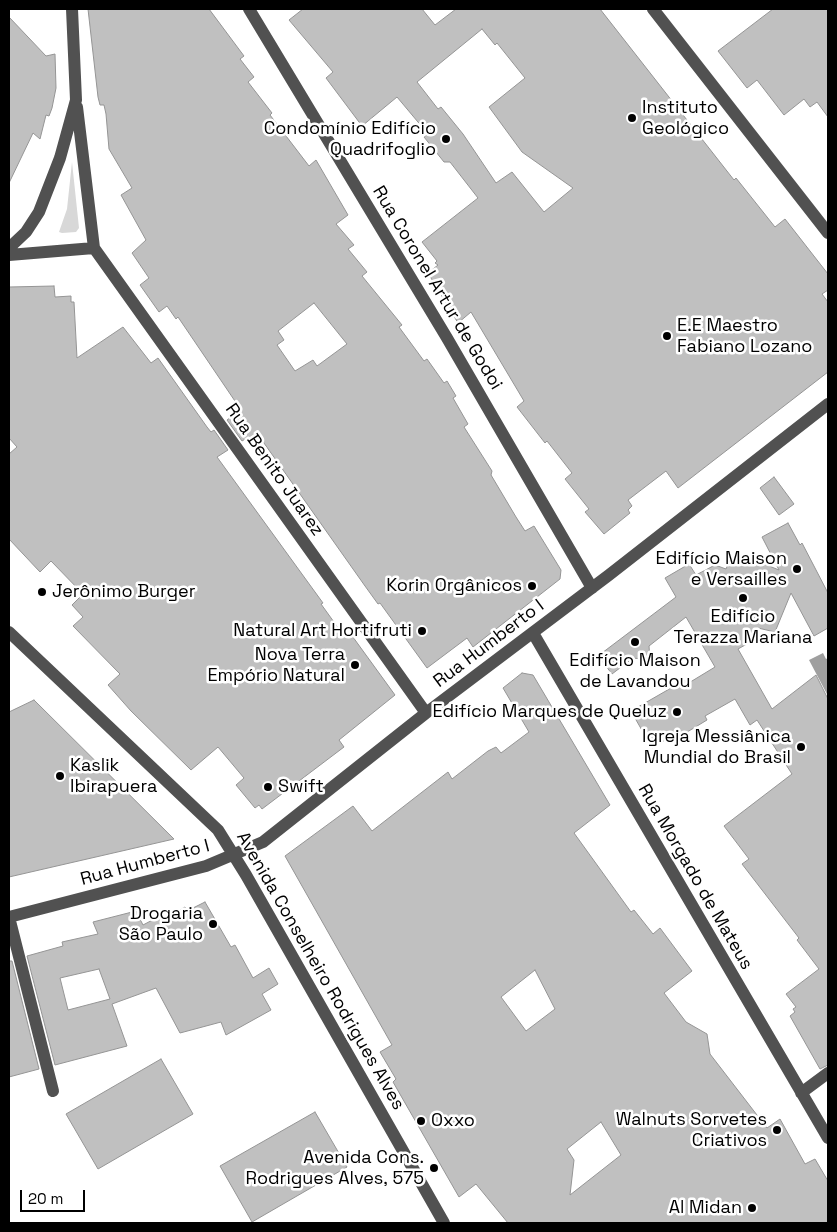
<!DOCTYPE html>
<html>
<head>
<meta charset="utf-8">
<style>
	body { margin:0 }
	#map { position:relative; width:837px; height:1232px; overflow:hidden; background:#fff; font-family:"Space Grotesk",sans-serif }
	canvas { display:block }
	.frame { position:absolute; inset:0; border:10px solid #000; pointer-events:none }
	.scale { position:absolute; left:20px; top:1190px; width:65px; height:22px; box-sizing:border-box; border:2px solid #000; border-top:0; padding-left:6px; font-size:15px; line-height:18px; white-space:nowrap; color:#000; -webkit-text-stroke:4px #fff; paint-order:stroke }
</style>
</head>
<body>
<div id="map">
<canvas width="837" height="1232"></canvas>
<div class="frame"></div>
<div class="scale">20 m</div>
</div>
<script>
const g = document.querySelector('canvas').getContext('2d');
g.lineJoin = 'round';
function fill(path, color) { g.fillStyle = color; g.fill(path, 'evenodd'); }
const toPath = rows => new Path2D(rows.map(r => 'M' + r).join(''));
function stroke(path, color, width, dash) { g.strokeStyle = color; g.lineWidth = width; g.lineCap = dash ? 'butt' : 'round'; g.setLineDash(dash || []); g.stroke(path); }
function write(font, color, halo, rows, align = 'center') {
  g.font = font + ' "Space Grotesk",sans-serif'; g.lineWidth = 5; g.setLineDash([]); g.textBaseline = 'middle'; g.strokeStyle = halo; g.fillStyle = color; for (const [text, x, y, turn = 0] of rows) {
    g.save(); g.translate(x, y); g.rotate((+turn || 0) * Math.PI / 180); g.textAlign = isNaN(turn) ? turn : align; if (halo) g.strokeText(text, 0, 0); g.fillText(text, 0, 0); g.restore();
  }
}
fill(toPath([
	[72,162,79,228,76,232,62,233,59,232,67,209]
]), '#d8d8d8');
fill(toPath([
	[823,653,826,659,828,658,828,696,809,660]
]), '#9f9f9f');
const building = toPath([
	[88,9,209,9,244,56,240,59,254,77,248,82,272,113,270,115,309,166,316,160,348,215,336,224,354,245,348,249,367,272,362,276,402,325,399,327,424,361,427,359,444,383,447,381,456,396,453,398,468,424,464,427,492,471,491,475,516,517,525,531,534,526,561,570,560,579,473,647,467,638,427,668,380,603,378,604,365,586,259,436,250,443,247,438,242,441,227,420,241,410,178,317,176,319,167,306,159,312,140,285,149,278,132,253,146,240,121,195,132,188,109,149,106,114,104,105,100,105,98,97,88,9],
	[314,303,347,344,317,366,313,360,295,371,277,345,284,340,278,331,314,303],
	[303,9,422,9,435,25,456,9,600,9,734,180,736,178,775,227,785,219,828,274,828,290,822,294,828,302,828,372,678,488,666,471,628,500,632,506,628,510,630,513,604,534,585,512,589,509,565,479,572,473,547,441,545,443,517,407,524,401,471,312,458,323,428,273,438,265,435,263,437,261,422,242,478,198,450,162,444,162,424,137,428,134,397,97,362,126,326,78,333,72,289,20,303,9],
	[482,29,495,45,497,43,525,78,489,107,522,152,573,188,544,212,512,172,496,183,463,134,441,107,438,109,417,82,482,29],
	[773,9,828,9,828,117,817,102,810,107,804,99,784,115,757,80,747,88,718,51,773,9],
	[9,17,46,56,55,54,56,88,52,108,49,116,46,115,40,139,33,133,9,183,9,17],
	[54,286,55,297,71,296,71,302,74,302,77,358,123,327,151,363,158,358,207,427,211,432,214,430,228,450,217,457,323,603,321,604,344,636,350,633,395,695,339,740,344,747,262,809,259,805,255,808,236,785,244,778,218,747,191,770,131,711,108,685,120,674,73,626,83,617,72,605,83,594,51,561,40,572,9,539,9,454,17,447,9,438,9,287,54,286],
	[774,477,794,504,779,515,760,488,774,477],
	[788,523,800,545,802,543,828,593,828,628,814,636,791,593,775,632,758,628,754,640,738,649,772,709,816,675,828,699,828,1065,820,1069,790,1016,795,1012,793,1009,796,1007,786,994,819,969,797,940,799,938,742,864,749,859,724,826,792,774,757,720,750,725,735,699,705,716,707,720,669,743,667,739,652,748,631,711,685,680,687,684,715,667,686,617,649,646,650,660,633,658,612,674,598,656,676,597,665,578,689,564,696,575,715,565,726,569,731,557,737,553,779,570,762,537,788,523],
	[522,673,533,675,610,805,574,833,631,912,634,910,653,934,660,928,692,971,664,993,686,1022,707,1034,710,1054,767,1128,780,1119,805,1164,815,1159,828,1181,828,1223,508,1223,476,1184,459,1197,393,1082,396,1079,380,1052,392,1045,285,856,353,806,372,831,448,772,452,779,488,751,496,747,501,753,529,732,503,688,522,673],
	[535,970,555,1009,526,1031,501,997,535,970],
	[601,1122,621,1155,570,1195,574,1160,567,1149,601,1122],
	[34,700,174,839,9,877,9,712,34,700],
	[205,902,231,947,235,945,253,978,269,968,278,984,262,994,271,1010,226,1035,221,1022,180,1033,156,988,112,1004,127,1046,55,1065,27,956,63,946,62,942,98,934,93,922,136,911,143,925,160,916,162,920,185,907,187,911,205,902],
	[99,969,110,999,68,1010,60,978,99,969],
	[9,961,12,961,39,1069,9,1077,9,961],
	[161,1059,193,1114,98,1169,66,1114,161,1059],
	[315,1112,347,1167,252,1222,220,1166,315,1112]
]);
fill(building, '#c0c0c0');
stroke(building, '#959595', 1);
stroke(toPath([
	[249,9,447,338,592,588],
	[653,9,828,233],
	[77,107,94,248],
	[9,248,26,232,39,212,60,158,76,100,72,9],
	[94,248,426,713],
	[9,255,94,248],
	[9,632,218,830,246,875,444,1223],
	[533,633,828,1138],
	[9,917,206,866,263,842,426,713,609,575,828,404],
	[9,917,53,1091],
	[801,1093,828,1073]
]), '#515151', 12);
for (const [x, y, r, color] of [
	[632,118,5,"#000"],
	[446,139,5,"#000"],
	[667,336,5,"#000"],
	[797,569,5,"#000"],
	[532,586,5,"#000"],
	[42,592,5,"#000"],
	[743,598,5,"#000"],
	[422,631,5,"#000"],
	[635,642,5,"#000"],
	[355,665,5,"#000"],
	[677,712,5,"#000"],
	[801,747,5,"#000"],
	[60,776,5,"#000"],
	[268,787,5,"#000"],
	[213,924,5,"#000"],
	[421,1121,5,"#000"],
	[777,1130,5,"#000"],
	[434,1168,5,"#000"],
	[752,1208,5,"#000"]
]) { const dot = new Path2D(); dot.arc(x, y, r, 0, 2 * Math.PI); g.fillStyle = color; g.fill(dot); stroke(dot, '#fff', 2); }
write('18px', '#000', '#fff', [
	["Instituto",642,108,"left"],
	["Geológico",642,129,"left"],
	["Condomínio Edifício",436,129],
	["Quadrifoglio",436,150],
	["E.E Maestro",677,326,"left"],
	["Fabiano Lozano",677,347,"left"],
	["Edifício Maison",787,559],
	["e Versailles",787,580],
	["Korin Orgânicos",522,586],
	["Jerônimo Burger",52,592,"left"],
	["Edifício",743,617,"center"],
	["Terazza Mariana",743,638,"center"],
	["Natural Art Hortifruti",412,631],
	["Nova Terra",345,655],
	["Empório Natural",345,676],
	["Edifício Maison",635,661,"center"],
	["de Lavandou",635,682,"center"],
	["Edifício Marques de Queluz",667,712],
	["Igreja Messiânica",791,737],
	["Mundial do Brasil",791,758],
	["Kaslik",70,766,"left"],
	["Ibirapuera",70,787,"left"],
	["Swift",278,787,"left"],
	["Drogaria",203,914],
	["São Paulo",203,935],
	["Walnuts Sorvetes",767,1120],
	["Criativos",767,1141],
	["Oxxo",431,1121,"left"],
	["Avenida Cons.",424,1158],
	["Rodrigues Alves, 575",424,1179],
	["Al Midan",742,1208]
], 'right');
write('18px', '#000', '#fff', [
	["Rua Coronel Artur de Godoi",437,288,59],
	["Rua Benito Juarez",274,470,55],
	["Rua Humberto I",489,644,-37],
	["Rua Humberto I",145,863,-15],
	["Rua Morgado de Mateus",695,877,60],
	["Avenida Conselheiro Rodrigues Alves",320,971,60]
]);
</script>
</body>
</html>
